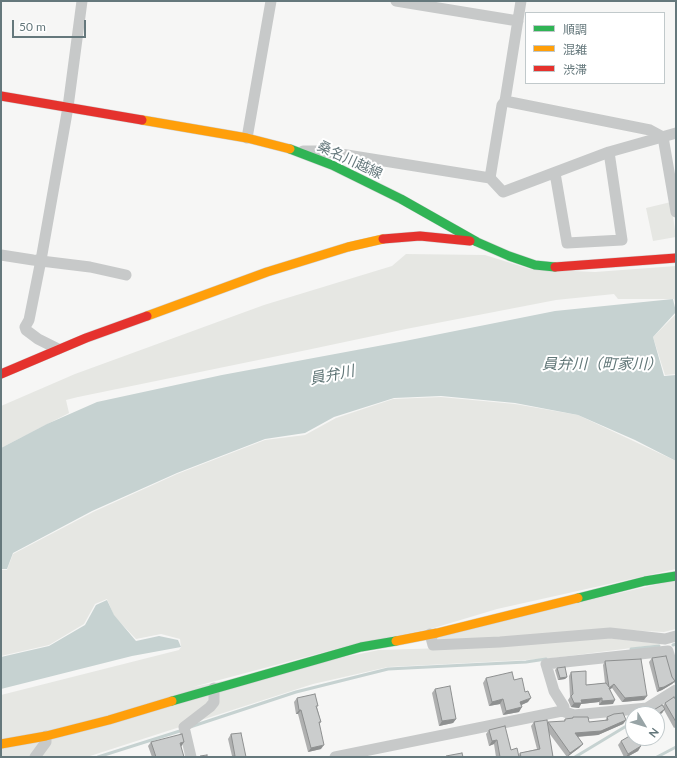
<!DOCTYPE html>
<html>
<head>
<meta charset="utf-8">
<style>
	body { margin:0 }
	#map { position:relative; width:677px; height:758px; overflow:hidden; background:#f6f6f5; font-family:Lato,"Noto Sans JP",sans-serif }
	canvas { display:block }
	.frame { position:absolute; inset:0; border:2px solid #65787c; pointer-events:none }
	.legend { position:absolute; left:525px; top:12px; width:140px; height:72px; box-sizing:border-box; background:#fff; border:1px solid #c1c9cb; margin:0; padding:5px 7px; list-style:none; font-size:12px; color:#65787c }
	.legend li { display:flex; align-items:center; gap:8px; height:20px }
	.legend b { width:20px; border:1px solid #c1c9cb }
	.north { position:absolute; left:625px; top:706px; width:40px; height:40px; box-sizing:border-box; background:#fff; border:1px solid #c1c9cb; border-radius:50%; rotate:128deg; font-size:11px; font-weight:700; line-height:16px; text-align:center; color:#65787c }
	.north::after { content:''; display:block; margin:auto; width:14px; height:18px; background:#98a4a6; clip-path:polygon(50% 0,100% 100%,50% 72%,0 100%) }
	.scale { position:absolute; left:12px; top:20px; width:74px; height:18px; box-sizing:border-box; border:2px solid #65787c; border-top:0; padding-left:5px; font-size:12px; line-height:14px; white-space:nowrap; color:#65787c; -webkit-text-stroke:3px #fff; paint-order:stroke }
</style>
</head>
<body>
<div id="map">
<canvas width="677" height="758"></canvas>
<div class="frame"></div>
<ul class="legend">
<li><b style="height:5px;background:#30b455"></b>順調</li>
<li><b style="height:5px;background:#ff9f0a"></b>混雑</li>
<li><b style="height:5px;background:#e5322d"></b>渋滞</li>
</ul>
<div class="north">N</div>
<div class="scale">50 m</div>
</div>
<script>
const g = document.querySelector('canvas').getContext('2d');
g.lineJoin = 'round';
function fill(path, color) { g.fillStyle = color; g.fill(path, 'evenodd'); }
const toPath = rows => new Path2D(rows.map(r => 'M' + r).join(''));
function stroke(path, color, width, dash) { g.strokeStyle = color; g.lineWidth = width; g.lineCap = dash ? 'butt' : 'round'; g.setLineDash(dash || []); g.stroke(path); }
function write(font, color, halo, rows, align = 'center') {
  g.font = font + ' Lato,"Noto Sans JP",sans-serif'; g.lineWidth = 4; g.setLineDash([]); g.textBaseline = 'middle'; g.strokeStyle = halo; g.fillStyle = color; for (const [text, x, y, turn = 0] of rows) {
    g.save(); g.translate(x, y); g.rotate((+turn || 0) * Math.PI / 180); g.textAlign = isNaN(turn) ? turn : align; if (halo) g.strokeText(text, 0, 0); g.fillText(text, 0, 0); g.restore();
  }
}
fill(toPath([
	[671,202,676,237,653,241,646,208],
	[406,254,485,255,530,269,595,272,676,266,676,306,674,299,618,299,614,294,556,300,406,329,307,350,78,397,66,400,69,413,1,448,1,406,75,374,264,305,392,266],
	[676,314,676,374,665,375,653,337],
	[441,397,515,404,578,415,676,461,676,569,497,609,434,628,347,646,193,687,379,650,446,648,597,637,663,644,545,659,388,667,313,684,87,757,1,757,1,695,179,650,181,647,180,639,161,634,136,639,114,616,107,599,95,604,84,624,49,645,1,656,1,570,7,570,13,554,93,512,177,474,265,440,305,435,336,418,393,399],
	[676,580,676,629,664,632,607,629,435,642,433,636]
]), '#e6e7e3');
fill(toPath([
	[673,299,676,312,653,337,664,376,676,375,676,461,635,440,578,415,515,403,441,396,394,398,334,417,305,433,265,439,177,473,92,511,13,553,7,569,1,569,1,448,47,424,97,402,222,375,405,341,555,311],
	[107,600,114,615,136,641,159,636,178,640,181,647,132,656,1,689,1,657,49,646,85,625,96,605]
]), '#c6d2d1');
stroke(toPath([
	[673,645,676,644],
	[631,649,659,646],
	[190,727,296,692,388,669,526,662,546,659],
	[98,757,183,730],
	[575,757,633,722],
	[657,757,676,747]
]), '#c6d2d1', 3);
const fast = toPath([
	[290,149,332,165,401,199,477,242,509,256,535,265,555,267],
	[578,598,645,581,676,576],
	[172,701,361,647,396,641]
]);
const slow = toPath([
	[142,120,247,138,290,149],
	[147,316,267,272,348,247,383,239],
	[396,641,437,633,578,598],
	[1,744,46,736,109,720,172,701]
]);
const jam = toPath([
	[1,96,142,120],
	[383,239,420,236,470,241],
	[555,267,676,258],
	[1,374,86,338,147,316]
]);
stroke(fast, '#d1d2d2', 10);
stroke(slow, '#d1d2d2', 10);
stroke(jam, '#d1d2d2', 10);
stroke(toPath([
	[396,1,518,21],
	[505,101,650,130,663,137],
	[663,137,676,212],
	[247,138,271,1],
	[303,151,322,151,490,178,503,192,609,152,676,133],
	[555,173,567,243,622,240,609,152],
	[490,178,502,105,505,101,521,1],
	[1,255,33,260,90,267,126,275],
	[58,349,38,339,26,330,25,327,29,320,41,260,68,107,82,1],
	[430,634,433,645,500,642,610,633,665,639,676,636],
	[562,711,564,707,554,691,546,664,668,651,676,678],
	[35,757,46,742,46,736],
	[191,757,184,727,210,707,214,702,214,688],
	[335,757,562,711,574,715,647,708,676,690]
]), '#c7c9c9', 11);
stroke(fast, '#30b455', 9);
stroke(slow, '#ff9f0a', 9);
stroke(jam, '#e5322d', 9);
fill(toPath([
	[652,658,672,677,675,681,672,684,662,690,657,692,649,662],
	[605,661,644,700,622,702,612,688,610,689,613,704,599,705,599,702,581,704,579,708,571,707,568,700,570,697,569,676,571,672,586,685,605,683,603,665],
	[557,668,567,677,565,679,558,680,555,670],
	[486,678,514,680,528,702,521,705,519,712,503,715,500,704,489,706,483,683],
	[435,689,456,719,453,723,439,726,432,693],
	[297,698,317,707,321,722,319,724,321,749,308,752,298,714,296,714,294,702],
	[676,700,676,727,674,728,664,710,662,713,657,717,657,714,665,703],
	[573,717,589,722,605,721,607,717,626,720,623,724,598,735,578,737,583,744,579,748,567,757,549,733,553,757,496,757,494,744,489,746,486,734,489,730,511,750,519,755,520,753,537,749,531,726,534,722,547,723,564,721,565,719,572,718],
	[231,734,246,757,232,756,228,739],
	[621,741,641,746,638,751,627,757,624,757,618,745],
	[151,742,181,747,184,757,152,757,148,746]
]), '#afb0b0');
fill(toPath([
	[567,677,565,679,558,680,560,678],
	[675,681,672,684,662,690,657,692,659,688],
	[614,684,612,688,606,692,609,688],
	[647,696,644,700,622,702,625,698],
	[531,698,528,702,517,707,520,702],
	[602,698,599,702,581,704,579,708,571,707,574,703,581,700],
	[503,699,500,704,489,706,492,702],
	[615,700,613,704,599,705,602,701],
	[522,707,519,712,503,715,506,711],
	[665,709,662,713,657,717,657,715],
	[299,710,301,710,298,714,296,714],
	[456,719,453,723,439,726,442,721],
	[626,720,623,724,598,735,572,737,575,733],
	[497,740,494,744,489,746,492,741],
	[184,742,181,747,180,743],
	[583,744,579,748,567,757,570,753],
	[324,745,321,749,308,752,311,748],
	[641,746,638,751,627,757,626,757,628,754]
]), '#8e9090');
const building = toPath([
	[666,656,672,677,675,681,664,687,659,688,652,658,666,656],
	[641,659,647,696,625,698,614,684,609,688,615,700,602,701,602,698,581,700,582,703,574,703,571,696,573,694,571,672,586,671,586,685,606,683,609,687,605,661,641,659],
	[565,667,567,677,560,678,557,668,565,667],
	[512,672,514,680,522,678,525,692,528,691,531,698,520,702,522,707,506,711,503,699,492,702,486,678,512,672],
	[450,686,456,719,442,721,435,689,450,686],
	[315,694,318,706,316,706,321,722,319,722,324,745,311,748,301,710,299,710,297,698,315,694],
	[674,697,676,700,676,722,665,703,674,697],
	[662,705,665,709,657,715,657,714,647,714,662,705],
	[623,713,626,720,601,731,575,733,583,744,570,753,548,722,565,721,565,719,573,718,573,717,588,717,589,722,608,720,607,717,614,714,623,713],
	[547,720,553,757,521,757,520,753,540,749,534,722,547,720],
	[505,726,511,750,517,748,519,757,500,757,497,740,492,741,489,730,505,726],
	[241,733,246,757,228,757,235,756,231,734,241,733],
	[182,734,184,742,180,743,184,757,156,757,151,742,182,734],
	[633,734,633,738,637,738,641,746,628,754,621,741,633,734],
	[462,753,463,757,446,757,446,756,462,753],
	[207,755,207,757,200,757,200,756,207,755]
]);
fill(building, '#cbcdcd');
stroke(building, '#8e9090', 1);
write('14px', '#65787c', '#fff', [
	["桑名川越線",350,160,25]
]);
write('italic 15px', '#607677', '#fff', [
	["員弁川（町家川）",602,364],
	["員弁川",332,375,-11]
]);
</script>
</body>
</html>
